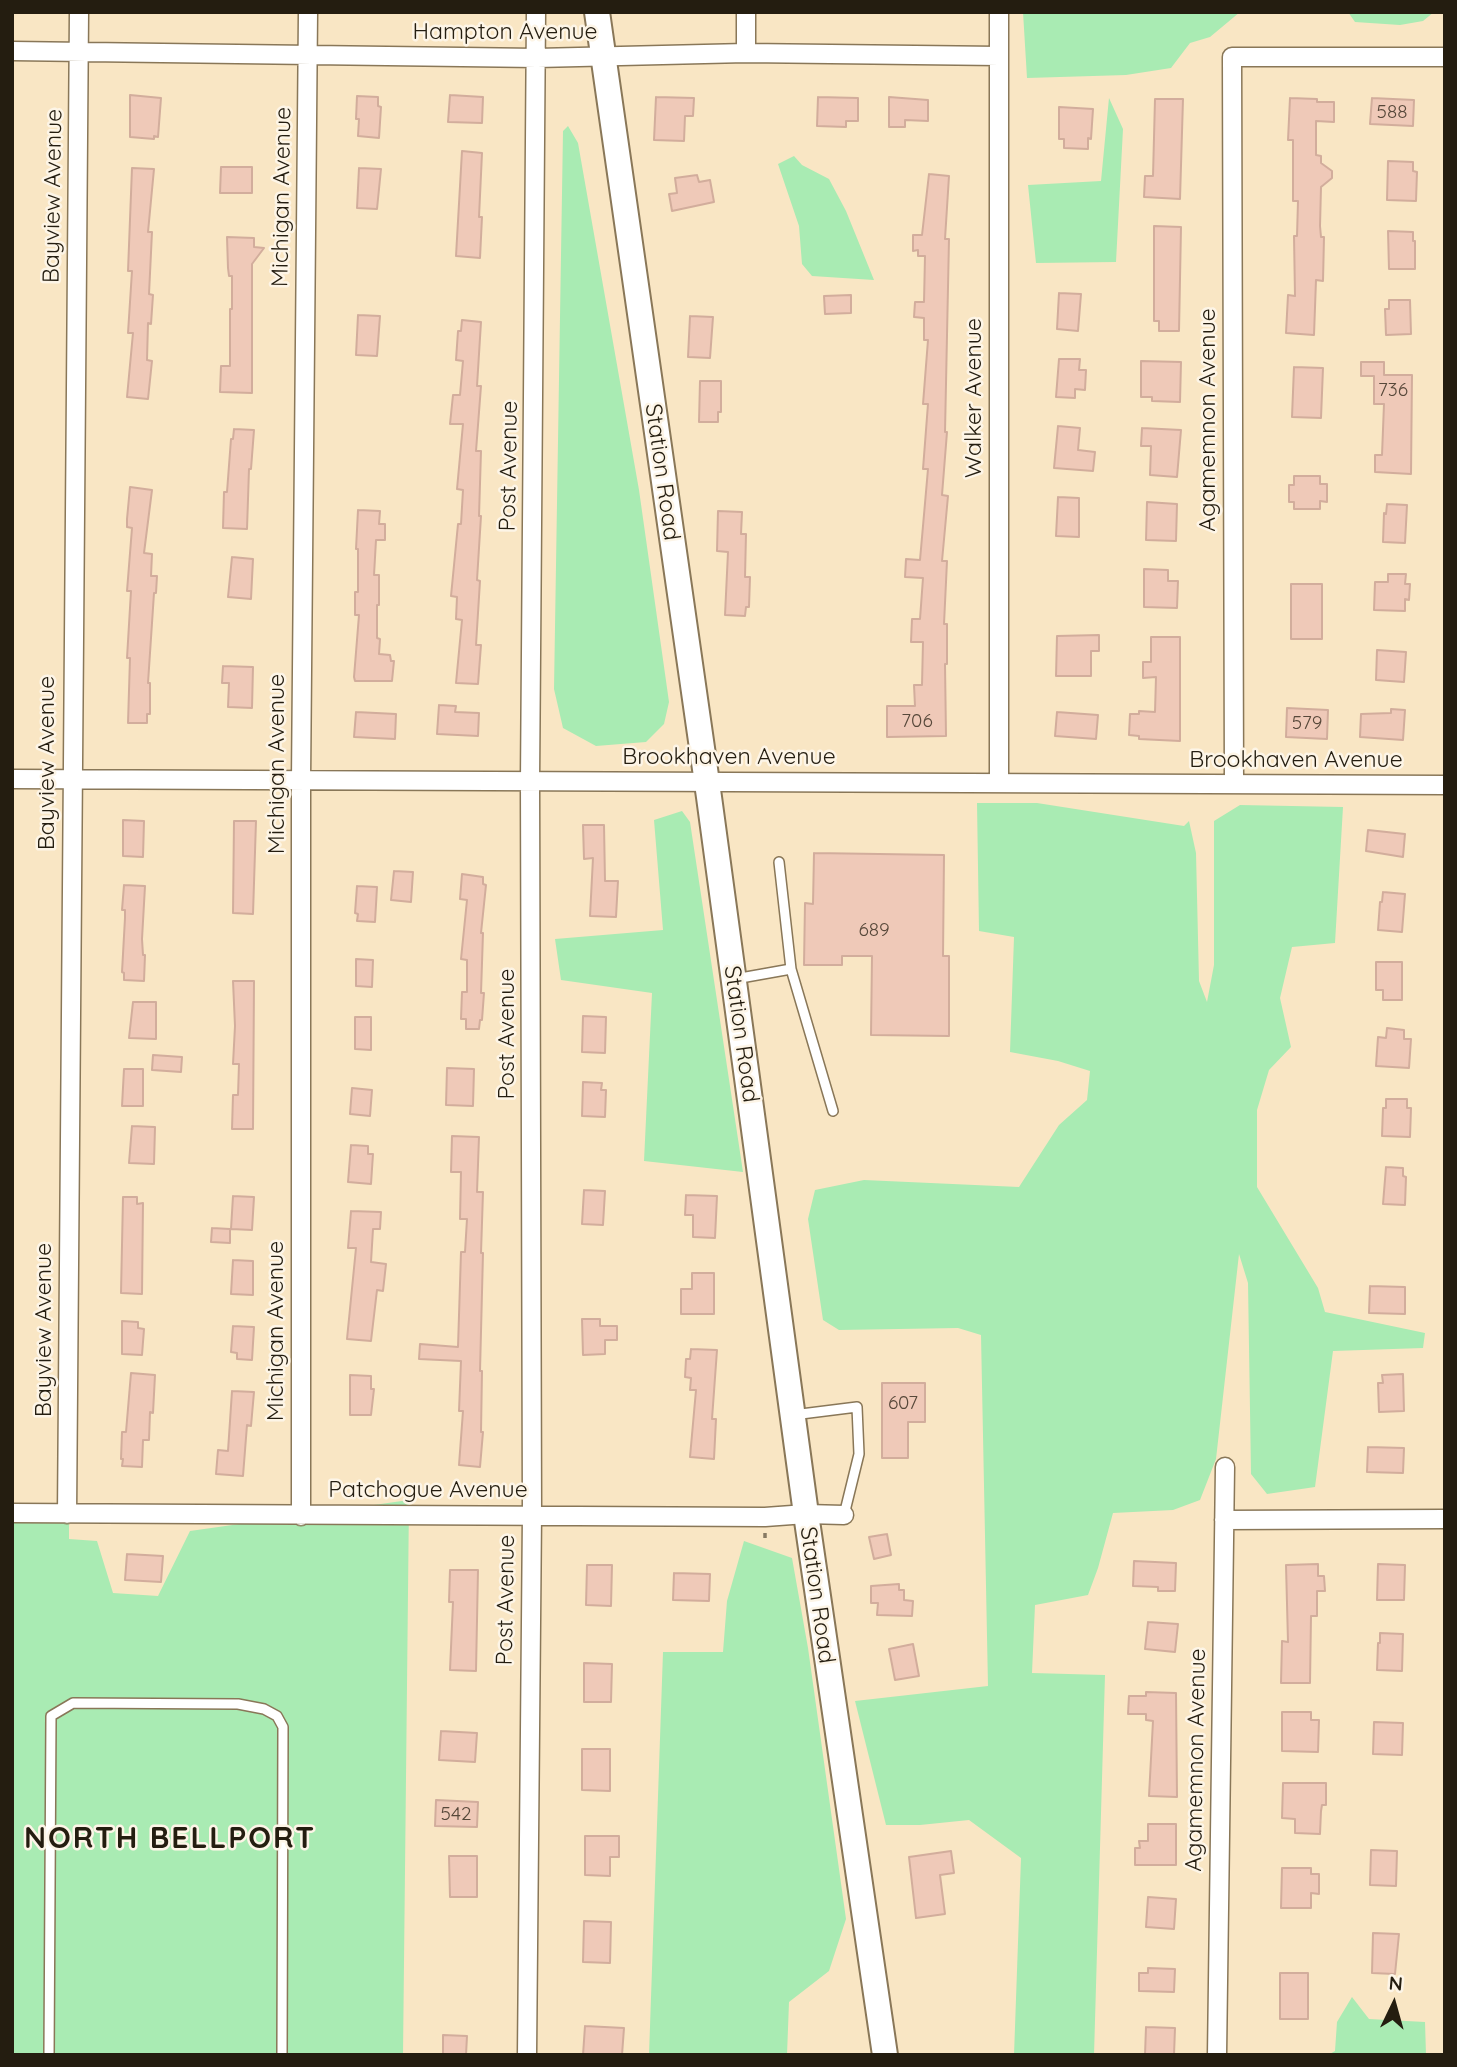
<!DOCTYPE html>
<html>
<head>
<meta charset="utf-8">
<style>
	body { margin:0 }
	#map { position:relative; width:1457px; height:2067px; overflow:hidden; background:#f9e6c4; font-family:Quicksand,sans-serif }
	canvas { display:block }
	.frame { position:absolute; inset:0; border:14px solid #241d10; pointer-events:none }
	.north { position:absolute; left:1359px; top:1969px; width:70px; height:70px; -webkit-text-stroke:5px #fdf5e7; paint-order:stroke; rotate:5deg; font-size:19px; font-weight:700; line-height:28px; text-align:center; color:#241d10 }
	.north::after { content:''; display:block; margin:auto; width:24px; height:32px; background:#241d10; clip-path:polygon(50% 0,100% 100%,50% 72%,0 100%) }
</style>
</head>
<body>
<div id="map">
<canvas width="1457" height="2067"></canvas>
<div class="frame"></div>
<div class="north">N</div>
</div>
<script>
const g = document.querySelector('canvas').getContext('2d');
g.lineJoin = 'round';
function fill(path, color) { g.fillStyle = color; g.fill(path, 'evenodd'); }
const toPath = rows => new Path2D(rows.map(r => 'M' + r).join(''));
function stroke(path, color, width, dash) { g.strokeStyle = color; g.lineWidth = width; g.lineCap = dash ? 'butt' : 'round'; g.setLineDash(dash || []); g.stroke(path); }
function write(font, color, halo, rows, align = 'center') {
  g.font = font + ' Quicksand,sans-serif'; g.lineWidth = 5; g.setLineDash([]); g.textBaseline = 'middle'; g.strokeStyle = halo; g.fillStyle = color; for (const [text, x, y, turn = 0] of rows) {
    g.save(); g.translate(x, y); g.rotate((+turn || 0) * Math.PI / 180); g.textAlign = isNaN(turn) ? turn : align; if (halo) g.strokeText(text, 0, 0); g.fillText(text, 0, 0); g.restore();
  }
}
fill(toPath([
	[1023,12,1240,12,1210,37,1190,43,1171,68,1126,75,1027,78],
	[1348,12,1434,12,1423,21,1400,25,1355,22],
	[1109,98,1123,129,1116,262,1036,263,1028,185,1101,181],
	[568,126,578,143,639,490,669,702,664,724,646,742,596,746,563,728,554,689,563,131],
	[794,156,802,165,829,179,846,211,874,280,812,276,802,264,799,226,778,164],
	[977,803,1037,803,1184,826,1189,821,1196,853,1199,981,1207,1002,1214,965,1214,821,1240,805,1343,807,1335,943,1292,947,1280,998,1291,1047,1269,1070,1257,1110,1257,1187,1318,1288,1325,1312,1425,1333,1423,1348,1333,1351,1315,1487,1267,1494,1251,1474,1248,1283,1239,1254,1216,1459,1200,1500,1173,1510,1113,1513,1098,1568,1088,1595,1035,1605,1032,1673,1105,1675,1094,2055,1014,2055,1021,1858,969,1820,920,1825,886,1825,855,1701,988,1686,981,1335,958,1328,839,1330,823,1320,808,1219,815,1190,864,1180,1019,1187,1059,1125,1087,1100,1090,1071,1058,1061,1010,1052,1014,937,979,931],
	[682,811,690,822,743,1172,644,1161,652,993,561,980,555,939,663,930,654,820],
	[409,1500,403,2055,12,2055,12,1520,69,1521,69,1539,97,1541,113,1593,158,1596,190,1531],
	[744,1541,792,1558,808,1648,846,1919,829,1971,789,2002,787,2055,649,2055,663,1652,723,1652,727,1601],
	[1352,1997,1369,2019,1425,2022,1426,2055,1328,2055,1335,2051,1337,2022]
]), '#a9ebb3');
const building = toPath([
	[130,95,161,98,158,137,154,136,154,139,130,137,130,95],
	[450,95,483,97,482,123,448,122,450,95],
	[357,96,378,97,378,106,381,107,379,138,358,136,359,119,356,119,357,96],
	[656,97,694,98,693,116,685,116,684,141,654,140,656,97],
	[818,97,858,98,858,121,846,121,846,127,817,126,818,97],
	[889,97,928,100,928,121,905,120,905,127,889,127,889,97],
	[1290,98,1317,99,1317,102,1334,102,1334,122,1316,121,1316,155,1321,156,1321,163,1332,171,1332,178,1321,187,1320,226,1321,237,1324,237,1323,281,1316,280,1314,335,1286,333,1288,295,1295,296,1294,236,1297,236,1298,201,1293,201,1293,140,1288,140,1290,98],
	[1372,98,1414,100,1413,126,1370,124,1372,98],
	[1155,99,1183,99,1180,199,1144,197,1145,176,1153,176,1155,99],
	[1059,107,1093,109,1091,139,1088,138,1088,149,1064,148,1064,139,1059,139,1059,107],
	[462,151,482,153,479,217,482,217,480,258,456,256,462,151],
	[1388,161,1413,162,1413,171,1417,172,1416,201,1387,200,1388,161],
	[221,167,252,167,252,193,220,193,221,167],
	[132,168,154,169,148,232,152,232,149,294,153,295,151,324,148,323,147,360,152,361,148,399,127,397,133,333,128,333,132,271,128,271,132,168],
	[359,168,381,169,377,209,357,208,359,168],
	[929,174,949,176,945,239,949,239,945,432,947,432,942,495,948,496,942,561,947,561,944,624,947,624,947,664,945,664,946,736,887,737,887,706,915,706,914,685,922,685,923,642,911,642,912,619,920,619,923,578,905,577,906,559,920,560,928,469,923,469,928,404,923,404,928,340,924,340,924,318,914,317,915,302,924,302,925,256,918,256,918,250,913,251,913,235,922,235,929,174],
	[697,175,699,182,710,180,714,202,672,211,669,194,677,193,675,178,697,175],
	[1154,226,1181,227,1179,331,1159,331,1159,321,1154,321,1154,226],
	[1388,231,1413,232,1413,241,1415,241,1415,269,1389,269,1388,231],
	[227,237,254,238,254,247,264,248,252,264,252,393,220,392,221,366,230,366,230,309,232,309,232,276,229,276,228,268,227,237],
	[1059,293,1081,294,1078,331,1057,329,1059,293],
	[851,295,851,313,825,314,824,296,851,295],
	[1389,300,1410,300,1411,334,1386,335,1385,309,1389,309,1389,300],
	[358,315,380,316,377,356,356,355,358,315],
	[690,316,713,317,710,358,688,357,690,316],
	[462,320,481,322,477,386,481,386,476,451,481,451,479,516,481,516,477,580,480,581,476,645,481,645,478,684,456,683,462,620,456,619,457,597,451,596,458,524,461,524,463,490,457,489,463,424,450,424,453,395,460,395,463,361,456,360,458,331,461,331,462,320],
	[1059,359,1080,359,1079,370,1086,370,1085,390,1075,389,1075,398,1056,397,1059,359],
	[1141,361,1181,362,1180,402,1152,401,1152,397,1141,397,1141,361],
	[1361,362,1384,362,1384,375,1412,375,1411,474,1375,472,1375,455,1382,455,1384,404,1374,404,1374,376,1361,376,1361,362],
	[1294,367,1323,368,1321,418,1292,417,1294,367],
	[700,381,721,381,721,412,718,412,718,422,699,422,700,381],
	[1058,426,1080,428,1078,450,1095,452,1093,471,1054,468,1058,426],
	[1142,428,1181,430,1177,477,1150,475,1151,446,1141,446,1142,428],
	[234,429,254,430,251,469,249,469,247,529,223,528,224,492,227,492,231,439,233,439,234,429],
	[1294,476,1320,476,1320,484,1327,484,1327,502,1320,501,1320,509,1294,509,1294,502,1289,502,1289,485,1294,485,1294,476],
	[130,487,152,490,144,553,152,554,151,576,157,576,156,593,154,593,148,683,150,683,150,714,147,714,147,723,128,723,130,658,127,658,131,591,127,591,132,528,127,527,127,519,130,487],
	[1058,497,1079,498,1079,537,1056,536,1058,497],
	[1147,502,1177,504,1176,541,1146,540,1147,502],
	[1387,504,1407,505,1405,543,1383,542,1384,513,1386,514,1387,504],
	[358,510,380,511,379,524,385,524,385,540,376,540,374,575,379,575,379,605,377,605,377,638,380,639,379,654,390,655,391,661,394,661,392,681,355,681,354,677,359,615,355,615,355,592,358,592,358,549,356,549,358,510],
	[718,511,742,512,741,534,746,534,745,577,750,577,749,607,746,607,745,616,725,615,728,552,717,551,718,511],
	[232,557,253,559,251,599,228,597,232,557],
	[1144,569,1168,570,1168,581,1178,581,1177,608,1144,607,1144,569],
	[1388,574,1406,574,1405,584,1410,584,1409,600,1405,599,1405,611,1374,610,1375,582,1388,582,1388,574],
	[1291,584,1322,584,1322,639,1291,639,1291,584],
	[1099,635,1099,651,1091,651,1091,676,1056,676,1057,636,1099,635],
	[1151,637,1180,637,1180,741,1139,739,1139,736,1129,735,1130,714,1139,714,1139,711,1155,712,1156,677,1143,678,1143,662,1151,662,1151,637],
	[1377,650,1406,652,1404,682,1376,680,1377,650],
	[223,666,253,667,252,708,228,707,229,683,222,683,223,666],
	[439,705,456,706,455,712,479,713,478,736,437,734,439,705],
	[1287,708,1328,710,1327,739,1286,737,1287,708],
	[1391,709,1405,710,1403,740,1360,737,1361,714,1391,713,1391,709],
	[356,712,396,714,395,739,354,737,356,712],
	[1057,712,1098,715,1096,739,1055,736,1057,712],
	[123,820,144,821,143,857,123,856,123,820],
	[234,821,256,821,253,914,233,913,234,821],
	[583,825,604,825,605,881,618,881,616,917,590,916,593,858,584,859,583,825],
	[1368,830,1405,834,1403,857,1366,851,1368,830],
	[814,853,944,855,943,956,949,956,949,1036,871,1035,872,956,842,956,842,965,804,965,805,903,813,904,814,853],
	[394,871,413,872,411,902,391,900,394,871],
	[462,874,483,877,483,884,486,885,481,933,483,933,481,993,484,993,482,1020,480,1020,479,1029,466,1029,466,1019,461,1019,462,992,467,992,467,960,461,959,467,900,460,899,462,874],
	[124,885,145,886,142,939,143,955,145,955,144,981,124,980,124,973,122,972,125,918,125,910,122,910,124,885],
	[357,886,377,887,375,922,357,921,358,914,355,913,357,886],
	[1383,892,1405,894,1402,932,1378,930,1380,902,1382,902,1383,892],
	[356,959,373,960,372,987,356,986,356,959],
	[1376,962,1402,962,1402,1000,1383,1000,1383,990,1376,990,1376,962],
	[233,981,254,981,253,1129,232,1129,233,1095,238,1095,239,1064,233,1064,235,1026,233,981],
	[133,1002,156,1002,156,1039,129,1038,133,1002],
	[583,1016,606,1017,605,1053,582,1052,583,1016],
	[355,1017,371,1017,371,1050,355,1049,355,1017],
	[1387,1028,1404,1030,1404,1039,1411,1039,1409,1068,1376,1066,1378,1037,1386,1038,1387,1028],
	[153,1055,182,1057,181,1072,152,1070,153,1055],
	[447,1068,474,1069,473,1106,446,1105,447,1068],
	[124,1069,143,1069,143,1106,122,1106,124,1069],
	[583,1082,602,1083,601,1090,606,1090,605,1117,582,1116,583,1082],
	[352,1088,372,1090,370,1116,350,1114,352,1088],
	[1386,1099,1407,1099,1407,1108,1411,1108,1410,1137,1382,1136,1383,1108,1386,1108,1386,1099],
	[132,1126,155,1127,154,1164,129,1163,132,1126],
	[452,1136,479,1137,477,1192,483,1192,481,1253,483,1253,480,1371,482,1371,481,1432,483,1432,480,1467,459,1465,463,1411,459,1411,461,1361,419,1359,420,1344,458,1347,461,1252,465,1252,467,1219,460,1219,461,1172,451,1172,452,1136],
	[351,1145,368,1146,368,1154,373,1154,371,1184,348,1182,351,1145],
	[1386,1167,1403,1168,1403,1176,1406,1177,1405,1205,1383,1204,1386,1167],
	[584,1190,605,1191,603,1225,582,1224,584,1190],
	[686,1195,717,1196,715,1238,693,1237,693,1215,685,1215,686,1195],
	[233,1196,254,1197,252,1230,231,1229,233,1196],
	[123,1197,137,1197,137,1204,143,1203,142,1294,121,1293,123,1197],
	[351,1211,381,1212,380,1229,373,1229,371,1262,386,1264,383,1291,377,1290,371,1341,347,1339,356,1248,348,1248,351,1211],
	[212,1228,230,1229,230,1243,211,1242,212,1228],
	[233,1260,253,1261,253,1295,231,1294,233,1260],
	[692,1273,714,1273,714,1314,681,1314,681,1289,692,1289,692,1273],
	[1370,1286,1405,1287,1405,1314,1369,1313,1370,1286],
	[582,1319,600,1319,600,1326,617,1326,617,1340,605,1340,605,1354,583,1355,582,1319],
	[122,1321,138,1322,138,1328,144,1329,142,1355,122,1354,122,1321],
	[233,1326,254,1327,252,1360,237,1359,237,1353,231,1352,233,1326],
	[691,1349,717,1350,712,1419,716,1419,714,1459,690,1457,696,1390,690,1390,691,1378,685,1377,686,1359,690,1359,691,1349],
	[131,1373,155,1375,153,1413,150,1412,149,1440,143,1440,142,1467,122,1466,123,1459,121,1459,122,1432,126,1432,131,1373],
	[1403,1374,1404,1411,1379,1412,1378,1383,1383,1383,1382,1375,1403,1374],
	[350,1375,371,1376,371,1389,374,1389,371,1415,350,1415,350,1375],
	[882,1383,925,1383,925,1422,908,1422,908,1458,882,1458,882,1383],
	[232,1391,254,1392,251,1426,247,1425,243,1476,216,1474,218,1450,228,1451,232,1391],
	[1368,1447,1404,1448,1403,1473,1367,1472,1368,1447],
	[887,1534,891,1555,874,1559,869,1537,887,1534],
	[127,1554,163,1556,161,1582,125,1580,127,1554],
	[1134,1561,1176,1563,1175,1591,1158,1591,1158,1587,1133,1586,1134,1561],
	[1318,1564,1318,1576,1324,1576,1325,1591,1317,1591,1317,1616,1311,1616,1310,1683,1281,1683,1282,1641,1288,1642,1286,1565,1318,1564],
	[1378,1564,1405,1565,1404,1600,1377,1600,1378,1564],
	[587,1565,612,1565,611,1606,586,1605,587,1565],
	[450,1570,478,1570,476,1671,450,1670,453,1602,449,1602,450,1570],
	[674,1573,710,1574,709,1601,673,1600,674,1573],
	[899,1584,899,1590,904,1590,904,1600,913,1601,912,1616,877,1615,878,1603,871,1603,871,1586,899,1584],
	[1148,1622,1178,1624,1175,1652,1145,1649,1148,1622],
	[1380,1633,1403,1634,1402,1671,1377,1670,1378,1643,1380,1643,1380,1633],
	[913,1644,919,1676,895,1680,889,1649,913,1644],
	[584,1663,612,1664,611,1702,584,1702,584,1663],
	[1146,1692,1176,1693,1177,1797,1149,1796,1153,1721,1146,1720,1146,1714,1128,1714,1129,1696,1146,1696,1146,1692],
	[1282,1712,1311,1712,1311,1720,1319,1720,1318,1752,1282,1751,1282,1712],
	[1374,1722,1403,1723,1402,1755,1373,1754,1374,1722],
	[441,1731,477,1733,475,1762,439,1760,441,1731],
	[582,1749,610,1749,610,1791,582,1790,582,1749],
	[1283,1783,1326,1783,1326,1805,1322,1805,1321,1811,1320,1834,1295,1833,1295,1819,1282,1818,1283,1783],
	[436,1800,478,1802,477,1827,435,1826,436,1800],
	[1148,1824,1176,1824,1176,1865,1135,1865,1135,1848,1140,1848,1139,1841,1148,1841,1148,1824],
	[585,1836,619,1836,619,1857,610,1857,610,1876,585,1875,585,1836],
	[1371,1850,1397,1851,1396,1886,1370,1885,1371,1850],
	[951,1851,954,1873,940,1875,945,1914,916,1918,909,1857,951,1851],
	[449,1856,477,1856,477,1897,450,1897,449,1856],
	[1282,1868,1311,1868,1311,1874,1319,1874,1319,1894,1311,1893,1311,1908,1281,1908,1282,1868],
	[1148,1897,1176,1899,1174,1929,1146,1927,1148,1897],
	[584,1921,611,1922,610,1963,583,1962,584,1921],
	[1373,1933,1399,1934,1395,1974,1372,1973,1373,1933],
	[1148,1968,1175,1969,1174,1992,1139,1991,1139,1973,1148,1973,1148,1968],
	[1280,1973,1308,1973,1308,2019,1280,2019,1280,1973],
	[585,2026,624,2028,622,2055,583,2055,585,2026],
	[1146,2027,1175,2028,1174,2055,1145,2055,1146,2027],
	[443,2035,467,2036,466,2055,443,2055,443,2035]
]);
fill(building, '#efc9b8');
stroke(building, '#d2ad9c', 2);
const service = toPath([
	[791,969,833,1111],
	[735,979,791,969,779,862],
	[793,1415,857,1407,859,1454,844,1515],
	[49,2055,51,1716,73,1703,238,1704,264,1709,277,1716,283,1727,282,2055]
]);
const minor = toPath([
	[12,51,537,58,746,53,999,56],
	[746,53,746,12],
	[12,779,1445,785],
	[999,783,999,12],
	[1234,784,1232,57,1445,57],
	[12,1513,765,1517,806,1514,844,1515],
	[67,1514,79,12],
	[301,1516,301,780,308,12],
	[1224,1520,1445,1519],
	[527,2055,532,1514,530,781,536,12],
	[1217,2055,1225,1467]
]);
const secondary = toPath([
	[597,12,709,797,806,1514,885,2055]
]);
stroke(service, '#897758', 12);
stroke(minor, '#897758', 21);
stroke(secondary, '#897758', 28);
stroke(toPath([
	[765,1533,765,1543]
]), '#877a63', 3.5, [5, 5]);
stroke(service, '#fff', 9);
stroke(minor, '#fff', 18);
stroke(secondary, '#fff', 24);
write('19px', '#57483a', null, [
	["588",1392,112],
	["736",1393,390],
	["706",917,721],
	["579",1307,723],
	["689",874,930],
	["607",903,1403],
	["542",456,1814]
]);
write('23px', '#241d10', '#fdf5e7', [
	["Hampton Avenue",505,32],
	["Bayview Avenue",53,196,-89],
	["Michigan Avenue",282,197,-89],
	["Walker Avenue",974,398,-90],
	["Agamemnon Avenue",1208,420,-90],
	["Post Avenue",509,466,-89],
	["Station Road",662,472,82],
	["Brookhaven Avenue",729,757],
	["Brookhaven Avenue",1296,760],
	["Bayview Avenue",47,763,-90],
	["Michigan Avenue",277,764,-90],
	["Post Avenue",507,1034,-90],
	["Station Road",741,1034,82],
	["Bayview Avenue",44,1330,-90],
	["Michigan Avenue",276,1331,-90],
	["Patchogue Avenue",428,1490],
	["Station Road",817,1595,82],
	["Post Avenue",506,1600,-89],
	["Agamemnon Avenue",1196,1760,-89]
]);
g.letterSpacing = '2px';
write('bold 30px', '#241d10', '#fdf5e7', [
	["NORTH BELLPORT",170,1839]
]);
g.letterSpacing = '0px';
</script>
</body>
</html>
